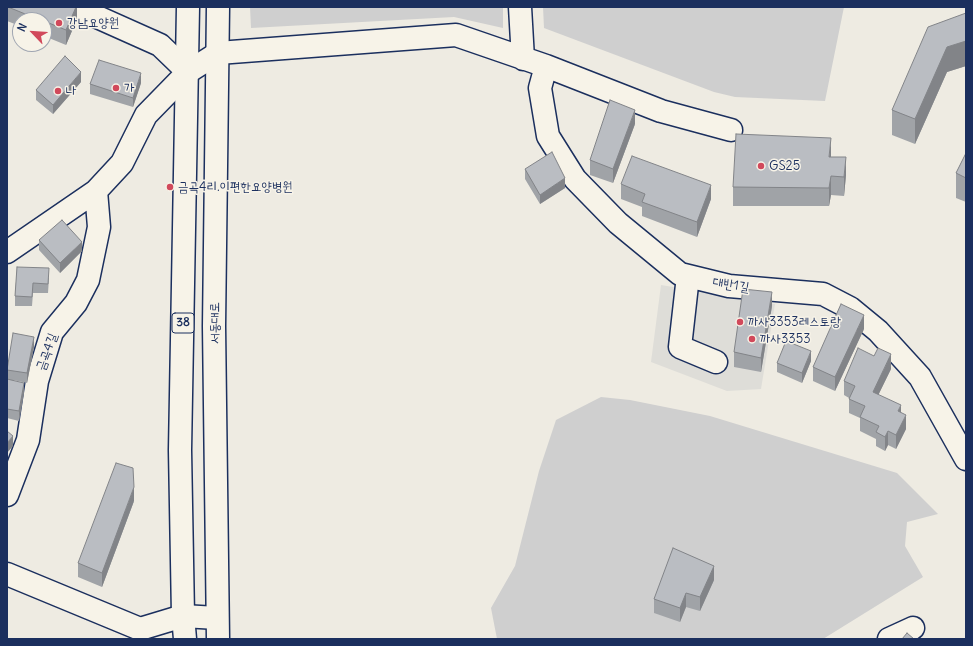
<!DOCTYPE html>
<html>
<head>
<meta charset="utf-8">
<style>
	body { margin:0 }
	#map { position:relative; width:973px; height:646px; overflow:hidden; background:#eeebe2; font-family:Delius,sans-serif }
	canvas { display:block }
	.frame { position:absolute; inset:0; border:8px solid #1b2f5e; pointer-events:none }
	.north { position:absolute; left:12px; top:12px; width:40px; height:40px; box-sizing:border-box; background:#f7f3e8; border:1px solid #9fa5b1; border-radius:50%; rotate:295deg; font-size:11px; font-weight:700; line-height:16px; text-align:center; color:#1b2f5e }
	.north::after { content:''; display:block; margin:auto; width:14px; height:18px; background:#d1495b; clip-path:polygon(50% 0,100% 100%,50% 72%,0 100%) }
</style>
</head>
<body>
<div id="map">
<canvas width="973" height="646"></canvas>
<div class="frame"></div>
<div class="north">N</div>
</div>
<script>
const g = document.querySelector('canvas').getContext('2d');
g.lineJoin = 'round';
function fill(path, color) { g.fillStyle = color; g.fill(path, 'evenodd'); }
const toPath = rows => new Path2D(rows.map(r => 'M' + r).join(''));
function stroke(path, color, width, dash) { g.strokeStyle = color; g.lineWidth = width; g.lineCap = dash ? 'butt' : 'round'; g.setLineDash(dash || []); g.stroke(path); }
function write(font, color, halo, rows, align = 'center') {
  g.font = font + ' Delius,"Poor Story",sans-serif'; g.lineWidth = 3; g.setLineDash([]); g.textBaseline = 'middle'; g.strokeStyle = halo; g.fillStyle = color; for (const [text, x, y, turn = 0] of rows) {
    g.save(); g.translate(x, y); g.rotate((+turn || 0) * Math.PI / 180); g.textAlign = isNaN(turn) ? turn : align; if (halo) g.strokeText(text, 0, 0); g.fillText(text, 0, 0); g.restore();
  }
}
fill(toPath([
	[661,285,775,304,761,389,727,391,651,362]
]), '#deddd8');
fill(toPath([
	[250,7,503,7,503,28,454,17,251,28],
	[543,7,844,7,825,101,735,97,714,92,544,28],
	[601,397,630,400,710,416,897,473,938,514,907,522,905,546,923,577,823,639,497,639,491,608,515,566,539,471,556,420]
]), '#cfcfcf');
const minor = toPath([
	[75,7,160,45,188,72],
	[520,7,523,59],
	[546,66,540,88,548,136,575,179,618,223,680,274,729,286,823,294,850,308,878,331,920,377,966,459],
	[7,252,96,191,122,163,146,115,188,72,218,53,456,35,546,66,661,111,731,130],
	[688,276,680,347,716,362],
	[7,495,28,440,37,381,52,332,76,303,88,280,99,227,96,191],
	[7,574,140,629,183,616,217,618],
	[889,639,913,628]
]);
const major = toPath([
	[218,7,214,326,218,639],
	[185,639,183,616,180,450,188,7]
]);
stroke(minor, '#1b2f5e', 25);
stroke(major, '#1b2f5e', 25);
stroke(minor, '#f7f3e8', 22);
stroke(major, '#f7f3e8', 22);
fill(toPath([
	[7,7,77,7,77,19,66,45,44,36,44,20,20,20,20,26,7,21],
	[966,13,966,66,947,72,915,144,892,135,892,110],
	[81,82,53,114,36,100,36,90],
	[141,83,133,107,90,94,90,84],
	[635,124,613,183,590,175,590,160],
	[966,153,966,202,956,198,956,173],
	[831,157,846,175,844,196,831,195,829,206,733,206,733,187],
	[525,169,565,188,540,204,525,179],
	[621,184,711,199,697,237,642,216,642,207,621,199],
	[39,240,82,251,60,273,39,250],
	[17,267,49,278,48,293,33,293,32,306,15,306,15,296],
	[772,306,761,372,734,367,734,352],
	[864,329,835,391,813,381,813,367],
	[34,347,27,383,13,380,24,392,19,421,7,418,7,370],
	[811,361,802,383,777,372,777,363],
	[891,369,878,395,901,412,906,429,896,449,888,445,885,451,876,446,876,439,860,431,860,418,849,413,849,398,844,395,844,381],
	[134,501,102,587,78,577,78,563],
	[714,580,700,611,686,607,680,622,654,613,654,599]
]), '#a0a3a7');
fill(toPath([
	[76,7,77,7,77,19,66,45,66,30],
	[966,41,966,66,947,72,915,144,915,119,947,47],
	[81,72,81,82,53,114,53,105],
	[141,73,141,83,133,107,133,98],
	[635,110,635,124,613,183,613,169],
	[831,138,831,157,829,175,829,157],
	[846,157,846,175,844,196,844,177],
	[831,176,831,195,829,206,829,188],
	[565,178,565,188,540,204,540,195],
	[711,185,711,199,697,237,697,222],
	[82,242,82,251,60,273,60,263],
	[772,292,772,306,761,372,761,358],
	[864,315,864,329,835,391,835,377],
	[34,337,34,347,27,383,27,373],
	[811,351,811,361,802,383,802,373],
	[891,354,891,369,873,406,873,392],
	[24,383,24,392,19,421,19,411],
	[901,405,901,419,898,411],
	[906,415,906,429,896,449,896,435],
	[888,431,888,445,885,451,885,437],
	[13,436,13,446,7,453,7,443],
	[134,487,134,501,102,587,102,573],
	[714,566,714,580,700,611,700,597],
	[686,593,686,607,680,622,680,608]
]), '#828488');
const building = toPath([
	[8,7,76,7,66,30,44,21,44,20,40,20,8,7],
	[966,13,966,41,947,47,915,119,892,110,928,27,966,13],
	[65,56,81,72,53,105,36,90,65,56],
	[99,60,141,73,133,98,90,84,99,60],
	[610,100,635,110,613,169,590,160,610,100],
	[736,134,831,138,829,157,846,157,844,177,831,176,829,188,733,187,736,134],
	[552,152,565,178,540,195,525,169,552,152],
	[966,153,966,178,956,173,966,153],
	[632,156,711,185,697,222,642,202,645,194,621,184,632,156],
	[62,220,82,242,60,263,39,240,62,220],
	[17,267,49,268,48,284,33,283,32,297,15,296,17,267],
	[743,289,772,292,761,358,734,352,743,289],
	[841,304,864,315,835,377,813,367,841,304],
	[13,333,34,337,27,373,7,370,13,333],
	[786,341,811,351,802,373,777,363,786,341],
	[858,348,874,356,878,348,891,354,873,392,901,405,898,411,906,415,896,435,888,431,885,437,876,432,879,426,860,417,865,406,849,399,855,386,844,381,858,348],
	[7,379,24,383,19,411,7,409,7,379],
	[7,431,13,436,7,443,7,431],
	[116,463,133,468,134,487,102,573,78,563,116,463],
	[673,548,714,566,700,597,686,593,680,608,654,599,673,548],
	[907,633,914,639,902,639,907,633]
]);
fill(building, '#babdc2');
stroke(building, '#828488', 1);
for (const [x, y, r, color] of [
	[59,23,4,"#d1495b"],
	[116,88,4,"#d1495b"],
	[58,91,4,"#d1495b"],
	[761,166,4,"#d1495b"],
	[170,187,4,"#d1495b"],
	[740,322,4,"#d1495b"],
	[752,339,4,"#d1495b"]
]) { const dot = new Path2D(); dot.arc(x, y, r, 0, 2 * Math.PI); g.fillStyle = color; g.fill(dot); stroke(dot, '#f7f3e8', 1.5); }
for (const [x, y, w] of [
	[183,323,22]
]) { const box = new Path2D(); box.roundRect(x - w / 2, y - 10, w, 20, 3); g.fillStyle = '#f7f3e8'; g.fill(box); stroke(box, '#1b2f5e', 1); }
write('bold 12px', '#1b2f5e', null, [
	["38",183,323]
]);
write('13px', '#1b2f5e', '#f7f3e8', [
	["강남요양원",67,23],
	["가",124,88],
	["나",66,91],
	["GS25",769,166],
	["금곡4리.이편한요양병원",178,187],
	["까사3353레스토랑",748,322],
	["까사3353",760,339]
], 'left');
write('13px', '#1b2f5e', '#f7f3e8', [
	["대반1길",731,285,9],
	["서동대로",215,323,-90],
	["금곡4길",47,352,-70]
]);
</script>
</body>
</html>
